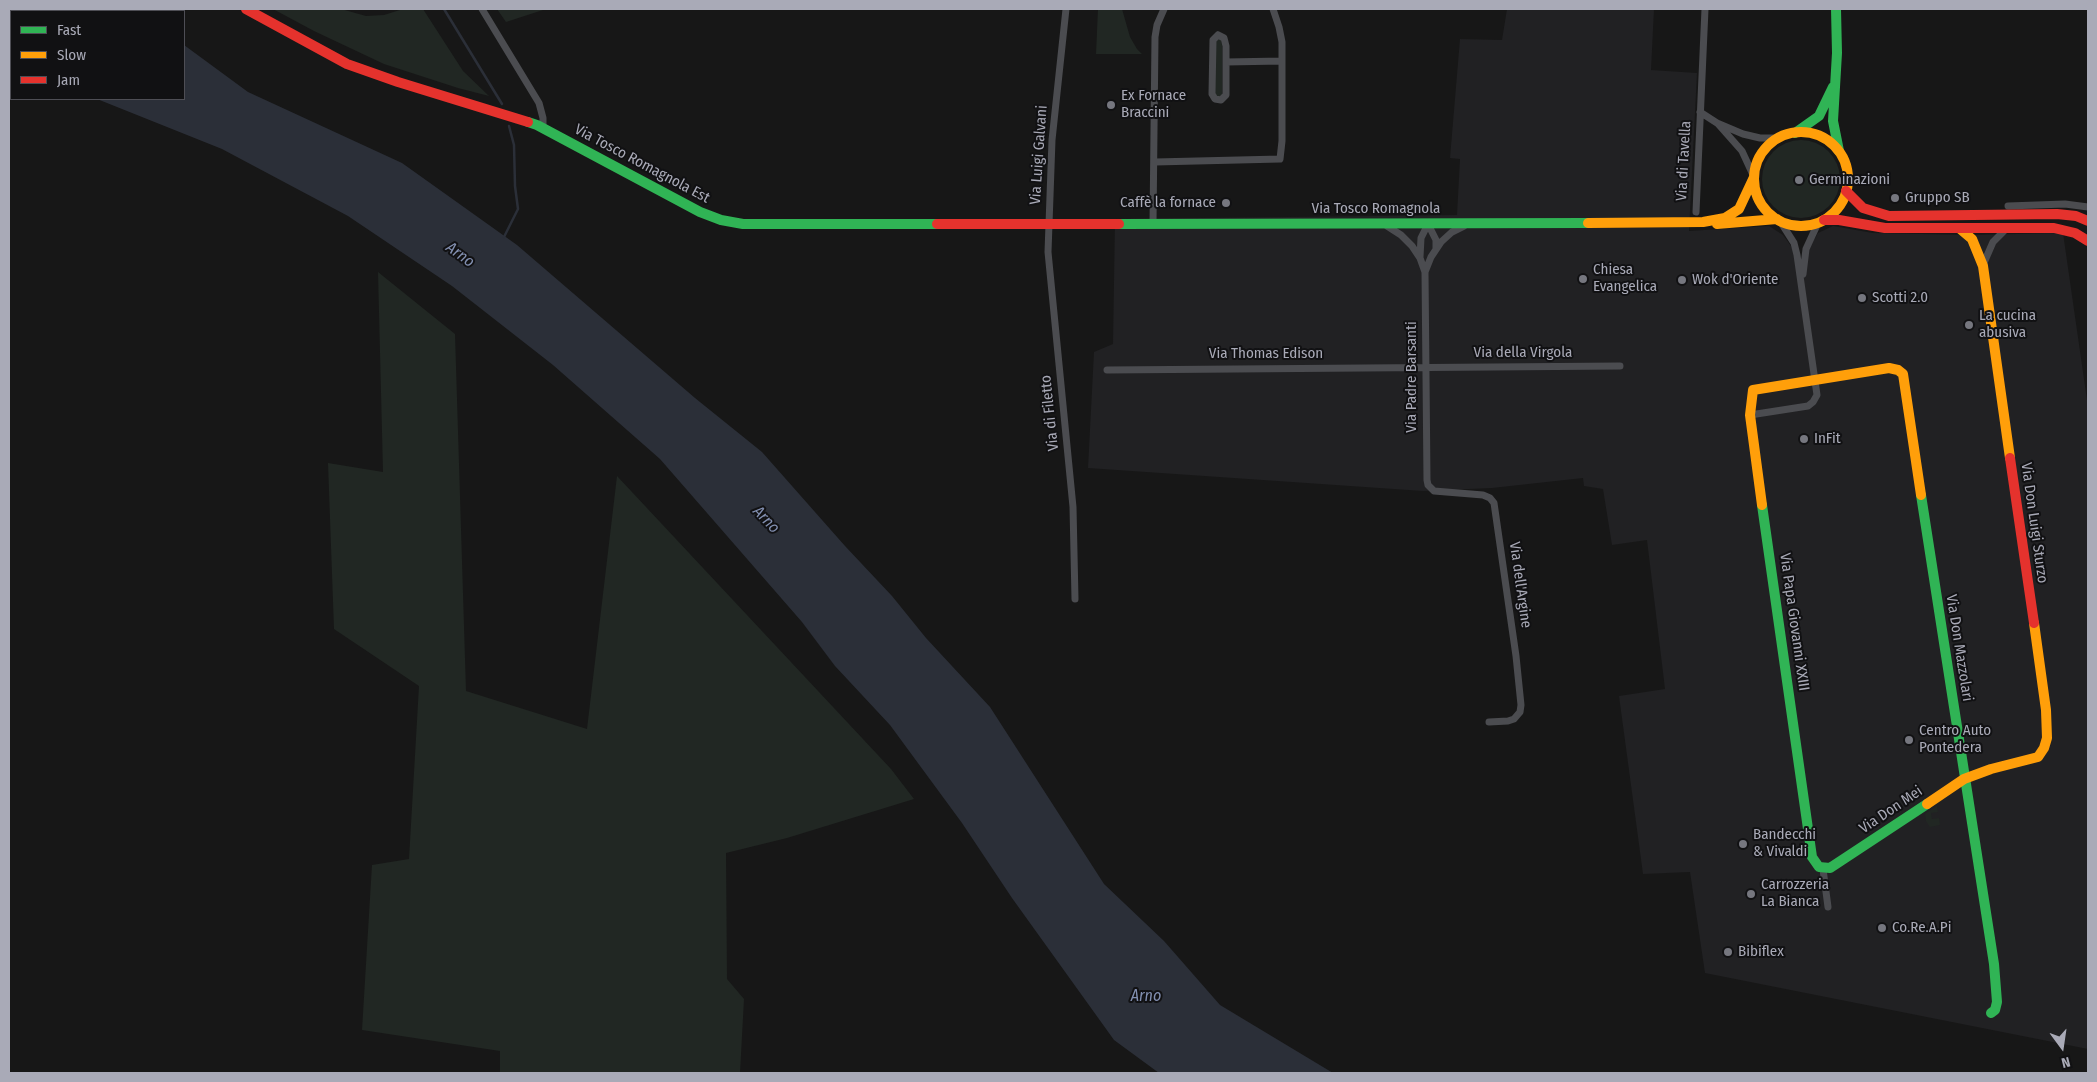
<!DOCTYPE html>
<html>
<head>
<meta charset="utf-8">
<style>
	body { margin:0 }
	#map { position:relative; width:2097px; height:1082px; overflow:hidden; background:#171717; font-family:"Fira Sans Condensed",sans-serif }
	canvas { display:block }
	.frame { position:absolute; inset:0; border:10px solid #a9aab7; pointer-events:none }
	.legend { position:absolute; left:10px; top:10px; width:175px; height:90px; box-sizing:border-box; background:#111113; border:1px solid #4e4e55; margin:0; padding:6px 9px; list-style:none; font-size:15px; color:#a9aab7 }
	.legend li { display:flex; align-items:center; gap:10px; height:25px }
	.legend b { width:25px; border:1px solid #4e4e55 }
	.north { position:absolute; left:2037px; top:1022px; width:50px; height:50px; -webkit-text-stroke:4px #111113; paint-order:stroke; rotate:166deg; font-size:14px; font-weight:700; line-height:20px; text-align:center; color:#a9aab7 }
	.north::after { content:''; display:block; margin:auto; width:18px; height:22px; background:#a9aab7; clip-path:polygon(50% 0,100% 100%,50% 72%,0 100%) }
</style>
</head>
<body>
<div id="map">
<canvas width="2097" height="1082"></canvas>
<div class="frame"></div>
<ul class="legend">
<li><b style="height:6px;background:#30b455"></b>Fast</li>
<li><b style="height:6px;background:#ff9f0a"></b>Slow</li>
<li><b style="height:6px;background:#e5322d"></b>Jam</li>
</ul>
<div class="north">N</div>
</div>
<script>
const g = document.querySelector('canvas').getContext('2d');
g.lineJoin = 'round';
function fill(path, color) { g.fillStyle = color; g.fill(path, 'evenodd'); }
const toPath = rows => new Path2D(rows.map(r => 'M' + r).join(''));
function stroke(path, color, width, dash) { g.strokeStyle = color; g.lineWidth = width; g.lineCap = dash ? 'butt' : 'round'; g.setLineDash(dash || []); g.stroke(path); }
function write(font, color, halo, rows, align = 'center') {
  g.font = font + ' "Fira Sans Condensed",sans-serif'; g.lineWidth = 4; g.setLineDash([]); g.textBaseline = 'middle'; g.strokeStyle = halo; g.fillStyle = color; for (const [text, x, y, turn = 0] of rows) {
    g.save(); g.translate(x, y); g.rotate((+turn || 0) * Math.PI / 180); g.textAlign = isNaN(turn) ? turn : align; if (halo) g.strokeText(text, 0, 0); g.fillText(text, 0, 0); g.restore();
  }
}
fill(toPath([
	[1507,9,1654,9,1651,70,1697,73,1689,231,1769,226,1783,235,1802,261,1818,233,1833,226,1873,233,1969,235,2063,233,2088,407,2088,1049,1705,973,1690,872,1643,874,1619,696,1665,689,1647,540,1612,545,1603,489,1584,486,1583,478,1492,488,1423,491,1088,468,1094,352,1113,344,1115,219,1457,215,1460,159,1450,158,1460,39,1502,40]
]), '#212123');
fill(toPath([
	[273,9,341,9,366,16,384,15,403,9,423,9,463,71,489,96,458,88,384,64,314,31],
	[497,9,546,9,506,22],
	[1098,9,1122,9,1130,37,1137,49,1142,54,1096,54],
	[1219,39,1221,40,1222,45,1222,96,1218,97,1215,94,1216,40],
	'1762 179a39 39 0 1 1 78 0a39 39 0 1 1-78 0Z',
	[378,272,455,334,466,691,587,729,617,476,891,769,914,799,787,838,726,853,727,979,744,999,740,1073,500,1073,500,1051,362,1030,372,865,409,859,419,686,334,629,328,463,383,472],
	[1937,806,1938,812,1931,813,1932,819,1939,818,1940,825,1930,827,1926,821,1925,814]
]), '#212723');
fill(toPath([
	[9,9,66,9,77,11,11,11,11,82,9,81],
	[184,45,248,92,402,163,517,245,695,398,762,452,845,546,892,596,926,638,990,707,1104,884,1164,941,1220,1005,1333,1073,1159,1073,1114,1040,1012,898,962,823,890,725,835,666,802,622,660,459,553,365,452,286,348,216,222,149,97,99,184,99]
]), '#2b2f38');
stroke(toPath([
	[444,9,502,104],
	[504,237,518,209,515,186,514,145,509,126]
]), '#2b2f38', 2.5);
stroke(toPath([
	[482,9,539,103,543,118,543,128],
	[1066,9,1052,140,1048,252,1073,507,1075,599],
	[1218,35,1224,38,1226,46,1226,95,1221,100,1215,99,1212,94,1213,40,1218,35],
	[1226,62,1282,61],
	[1700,112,1717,123,1743,134,1760,138,1779,138],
	[1719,125,1742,151,1754,177],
	[1155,162,1280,159,1282,141,1282,42,1279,27,1273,9],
	[2008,206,2065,204,2088,207],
	[1696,212,1705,9],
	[1153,224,1155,37,1157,25,1164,9],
	[1428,224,1436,240,1436,249],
	[1387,226,1401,235,1412,246,1420,258,1425,272],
	[1464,226,1452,232,1441,242,1431,257,1425,272,1427,480,1428,485,1434,491,1483,495,1490,498,1494,503,1516,656,1521,705,1520,712,1514,719,1508,721,1489,722],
	[1420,257,1421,238,1428,224],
	[1983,265,1993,242,2006,229],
	[1803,274,1806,249,1818,223],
	[1107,370,1620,366],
	[1750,415,1808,406,1813,402,1817,395,1797,255,1794,243,1780,221],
	[1823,869,1828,907]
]), '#4b4c50', 7);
stroke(toPath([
	[1836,9,1837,53,1833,121,1839,151],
	[528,122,537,125,700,212,721,220,743,224,937,224],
	[1795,133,1819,116,1833,87],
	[1119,224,1588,223],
	[1921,495,1994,964,1997,1002,1995,1010,1991,1013],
	[1762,505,1812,857,1819,867,1830,868,1927,804]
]), '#30b455', 10);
stroke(toPath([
	'1754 179a47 47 0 1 1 94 0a47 47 0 1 1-94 0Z',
	[1588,223,1703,222,1725,218,1739,209,1754,177],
	[1717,224,1777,219],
	[1959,228,1972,239,1983,266,2010,458],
	[1762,505,1750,415,1753,390,1889,368,1898,370,1903,374,1921,495],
	[1927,804,1964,779,1991,769,2038,757,2044,748,2047,738,2046,710,2034,623]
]), '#ff9f0a', 10);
stroke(toPath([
	[246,9,347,64,398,82,528,122],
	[1846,191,1863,208,1889,216,2057,214,2076,216,2088,221],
	[1824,220,1839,220,1885,228,2054,228,2075,233,2088,241],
	[937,224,1119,224],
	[2010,458,2034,623]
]), '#e5322d', 10);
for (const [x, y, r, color] of [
	[1111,105,5,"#76777f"],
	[1799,180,5,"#76777f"],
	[1895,198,5,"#76777f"],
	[1226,203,5,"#76777f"],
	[1583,279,5,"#76777f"],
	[1682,280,5,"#76777f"],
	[1862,298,5,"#76777f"],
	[1969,325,5,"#76777f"],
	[1804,439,5,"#76777f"],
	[1909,740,5,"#76777f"],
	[1743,844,5,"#76777f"],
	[1751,894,5,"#76777f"],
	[1882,928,5,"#76777f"],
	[1728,952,5,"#76777f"]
]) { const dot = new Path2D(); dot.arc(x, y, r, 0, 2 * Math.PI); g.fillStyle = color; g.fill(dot); stroke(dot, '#111113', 2); }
write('15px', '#a9aab7', '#111113', [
	["Ex Fornace",1121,96],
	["Braccini",1121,113],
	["Germinazioni",1809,180],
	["Gruppo SB",1905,198],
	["Caffè la fornace",1216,203,"right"],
	["Chiesa",1593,270],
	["Evangelica",1593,287],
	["Wok d'Oriente",1692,280],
	["Scotti 2.0",1872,298],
	["La cucina",1979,316],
	["abusiva",1979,333],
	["InFit",1814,439],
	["Centro Auto",1919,731],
	["Pontedera",1919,748],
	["Bandecchi",1753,835],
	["& Vivaldi",1753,852],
	["Carrozzeria",1761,885],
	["La Bianca",1761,902],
	["Co.Re.A.Pi",1892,928],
	["Bibiflex",1738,952]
], 'left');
write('15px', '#a9aab7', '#111113', [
	["Via Luigi Galvani",1039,155,-86],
	["Via di Tavella",1684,161,-87],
	["Via Tosco Romagnola Est",642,164,28],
	["Via Tosco Romagnola",1376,209],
	["Via della Virgola",1523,353],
	["Via Thomas Edison",1266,354],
	["Via Padre Barsanti",1412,377,-90],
	["Via di Filetto",1050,413,-96],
	["Via Don Luigi Sturzo",2034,523,82],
	["Via dell'Argine",1520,585,82],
	["Via Papa Giovanni XXIII",1794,622,82],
	["Via Don Mazzolari",1959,648,81],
	["Via Don Mei",1891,810,-34]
]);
write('italic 16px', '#828fb0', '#111113', [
	["Arno",460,255,36],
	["Arno",766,520,46],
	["Arno",1146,997]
]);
</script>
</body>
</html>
